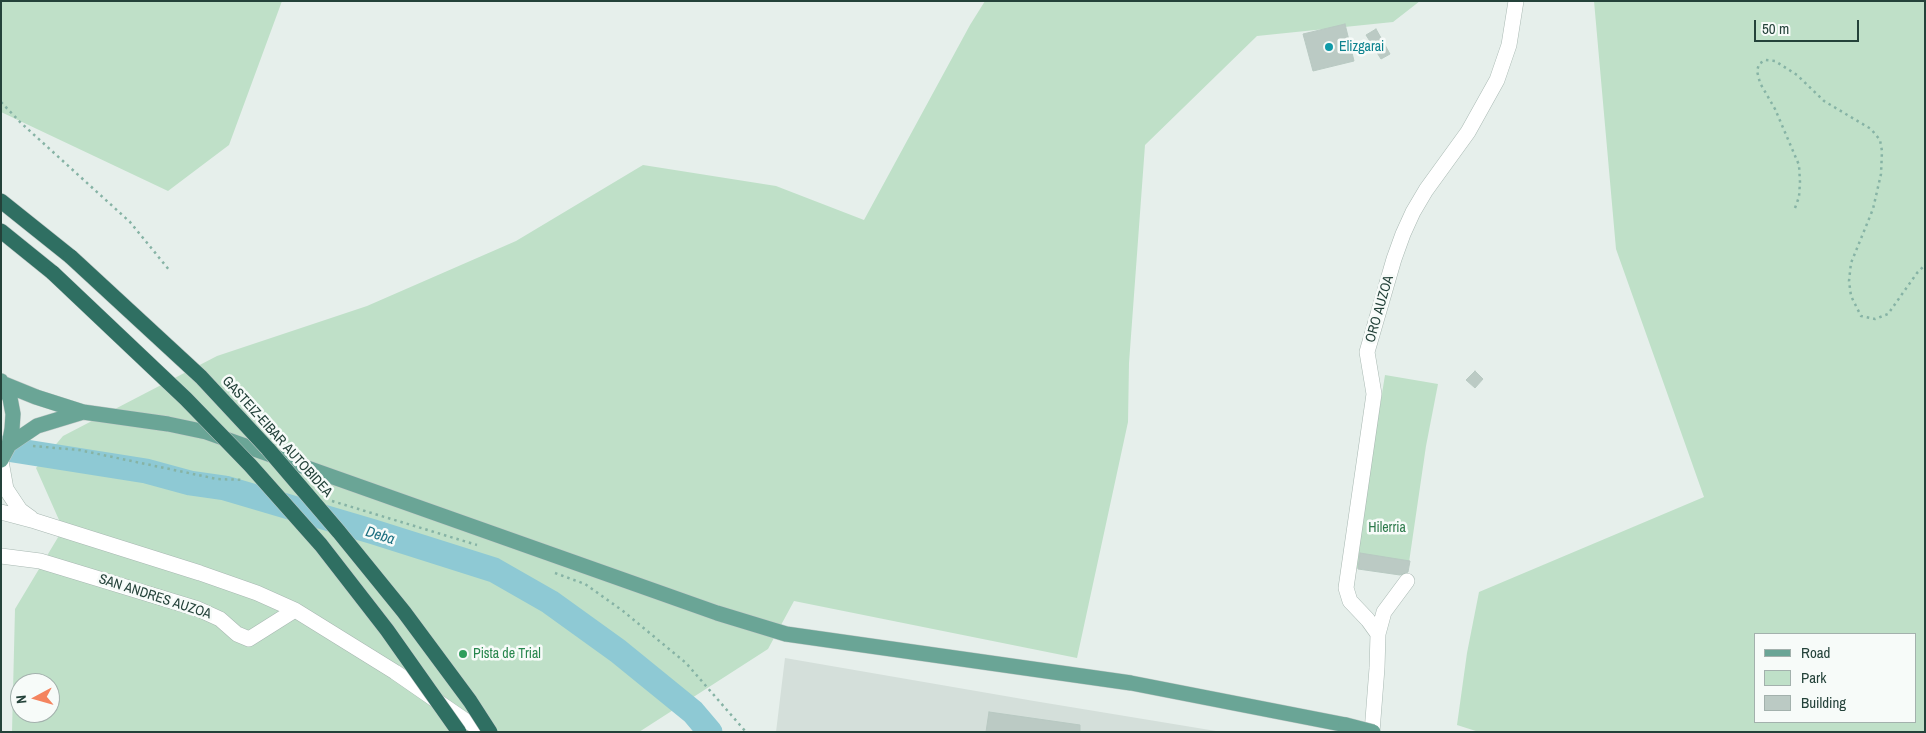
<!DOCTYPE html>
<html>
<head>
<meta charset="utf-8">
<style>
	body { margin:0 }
	#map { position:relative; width:1926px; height:733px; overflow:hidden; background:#e6efeb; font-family:"Archivo Narrow",sans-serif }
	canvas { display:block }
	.frame { position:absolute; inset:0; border:2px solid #24423a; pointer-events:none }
	.legend { position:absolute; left:1754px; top:633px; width:162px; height:90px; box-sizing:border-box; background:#f7fbf9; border:1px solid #a3b1ad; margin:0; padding:6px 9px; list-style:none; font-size:15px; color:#24423a }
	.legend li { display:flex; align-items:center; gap:10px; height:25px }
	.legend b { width:25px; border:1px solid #a3b1ad }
	.north { position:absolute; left:10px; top:673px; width:50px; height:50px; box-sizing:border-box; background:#f7fbf9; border:1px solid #a3b1ad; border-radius:50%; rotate:264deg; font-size:14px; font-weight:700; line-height:20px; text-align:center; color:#24423a }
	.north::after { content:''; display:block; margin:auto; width:18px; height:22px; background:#f4845f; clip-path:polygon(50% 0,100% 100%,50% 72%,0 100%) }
	.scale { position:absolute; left:1754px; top:20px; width:105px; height:22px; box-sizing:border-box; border:2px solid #24423a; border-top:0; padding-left:6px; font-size:15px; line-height:18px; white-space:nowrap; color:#24423a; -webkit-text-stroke:4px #f7fbf9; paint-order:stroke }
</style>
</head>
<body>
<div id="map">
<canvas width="1926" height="733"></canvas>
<div class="frame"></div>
<ul class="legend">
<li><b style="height:6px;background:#6aa596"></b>Road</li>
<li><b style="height:14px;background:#bfe0c8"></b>Park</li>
<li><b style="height:14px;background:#bbcac4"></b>Building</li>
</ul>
<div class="north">N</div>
<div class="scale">50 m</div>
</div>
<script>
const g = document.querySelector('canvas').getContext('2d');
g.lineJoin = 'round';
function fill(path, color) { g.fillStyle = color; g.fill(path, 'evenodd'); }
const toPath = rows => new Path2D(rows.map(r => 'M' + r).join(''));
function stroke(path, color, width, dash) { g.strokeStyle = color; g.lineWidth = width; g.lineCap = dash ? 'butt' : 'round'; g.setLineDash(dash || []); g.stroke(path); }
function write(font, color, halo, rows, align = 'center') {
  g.font = font + ' "Archivo Narrow",sans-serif'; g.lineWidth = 5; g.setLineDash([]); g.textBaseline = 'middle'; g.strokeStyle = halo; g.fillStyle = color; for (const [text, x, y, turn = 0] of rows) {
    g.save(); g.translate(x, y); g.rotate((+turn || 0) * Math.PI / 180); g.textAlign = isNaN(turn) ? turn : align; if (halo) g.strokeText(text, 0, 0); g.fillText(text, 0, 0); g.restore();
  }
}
fill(toPath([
	[785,658,1034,701,1222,732,776,732]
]), '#d4dfda');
fill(toPath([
	[1,1,282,1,229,145,168,191,1,112],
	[985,1,1420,1,1393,22,1257,36,1145,145,1129,363,1128,422,1077,658,794,601,768,649,639,732,12,732,15,609,63,529,36,468,63,436,217,356,367,306,516,241,643,165,776,186,864,220,970,25],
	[20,683,50,683,50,713,20,713],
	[1594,1,1925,1,1925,732,1479,732,1457,725,1467,653,1479,592,1704,497,1616,249],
	[1755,634,1915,634,1915,722,1755,722],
	[1385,375,1438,384,1426,446,1407,576,1354,568]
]), '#bfe0c8');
stroke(toPath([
	[1,448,146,471,190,483,225,488,374,532,494,570,550,602,618,651,693,712,710,732]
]), '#8ec9d4', 25);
const building = toPath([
	[1345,24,1354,61,1313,71,1303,34,1345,24],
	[1376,29,1390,54,1381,59,1366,35,1376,29],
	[1475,371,1483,379,1475,388,1466,380,1475,371],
	[1360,553,1410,561,1408,572,1400,575,1358,569,1360,553],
	[989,712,1080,725,1080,732,986,732,989,712]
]);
fill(building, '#bbcac4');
stroke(building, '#b8c9c2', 1);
const minor = toPath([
	[1,461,6,489,20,510,31,518],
	[1,512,35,521,200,573,257,593,295,610,395,672,463,719,486,732],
	[1,556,40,561,198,609,220,619,237,634,249,639,295,610],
	[1378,634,1368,620,1350,601,1346,588,1374,394,1367,352,1394,259,1403,234,1413,212,1426,190,1468,132,1497,80,1509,45,1516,1],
	[1372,732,1377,668,1378,634,1384,612,1407,581]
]);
const major = toPath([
	[1,381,10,398,13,414,12,429,9,445,1,460],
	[4,384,36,397,83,412,168,424,206,432,717,613,786,634,1131,683,1346,725],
	[9,445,37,426,83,412]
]);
const highway = toPath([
	[1,201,71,257],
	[1,231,53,273]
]);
stroke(minor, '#a8b8b2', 16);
stroke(major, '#c2cac8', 16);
stroke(highway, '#c2cac8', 16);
stroke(toPath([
	[1,102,20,122,130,222,170,271],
	[1795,208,1799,197,1800,182,1799,165,1775,109,1760,83,1757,71,1759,64,1765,60,1775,61,1797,75,1824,101,1871,129,1880,140,1882,151,1881,174,1873,209,1851,263,1849,281,1851,296,1861,316,1875,319,1888,314,1917,273,1925,265],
	[33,446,79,450,217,479,244,480],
	[332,501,477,545],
	[555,573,585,584,623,611,686,663,746,732]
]), '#86b3a5', 2.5, [2.5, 4]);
stroke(minor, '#fff', 15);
stroke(major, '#6aa596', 15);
stroke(highway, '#2f6f62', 15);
const majorBridge = toPath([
	[1346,725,1373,732]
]);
const highwayBridge = toPath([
	[71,257,201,377,268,449,339,532,404,612,470,701,490,732],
	[53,273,186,399,250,465,321,545,387,630,459,732]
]);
stroke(majorBridge, '#c2cac8', 16, []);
stroke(highwayBridge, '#c2cac8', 16, []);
stroke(majorBridge, '#6aa596', 15);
stroke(highwayBridge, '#2f6f62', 15);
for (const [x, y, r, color] of [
	[1329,47,5,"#0f9aa8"],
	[463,654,5,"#2e9e5b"]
]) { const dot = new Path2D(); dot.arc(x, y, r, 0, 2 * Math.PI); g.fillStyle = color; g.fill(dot); stroke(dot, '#f7fbf9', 2); }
write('14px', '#0d838f', '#f7fbf9', [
	["Elizgarai",1339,47]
], 'left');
write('14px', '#24423a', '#f7fbf9', [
	["ORO AUZOA",1380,309,-74],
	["GASTEIZ-EIBAR AUTOBIDEA",277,437,48],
	["SAN ANDRES AUZOA",155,597,18]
]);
write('14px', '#2d7a4b', '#f7fbf9', [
	["Hilerria",1387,528]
]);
write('14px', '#27864d', '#f7fbf9', [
	["Pista de Trial",473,654]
], 'left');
write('italic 15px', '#1c6f80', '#f7fbf9', [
	["Deba",380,536,17]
]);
</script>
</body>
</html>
